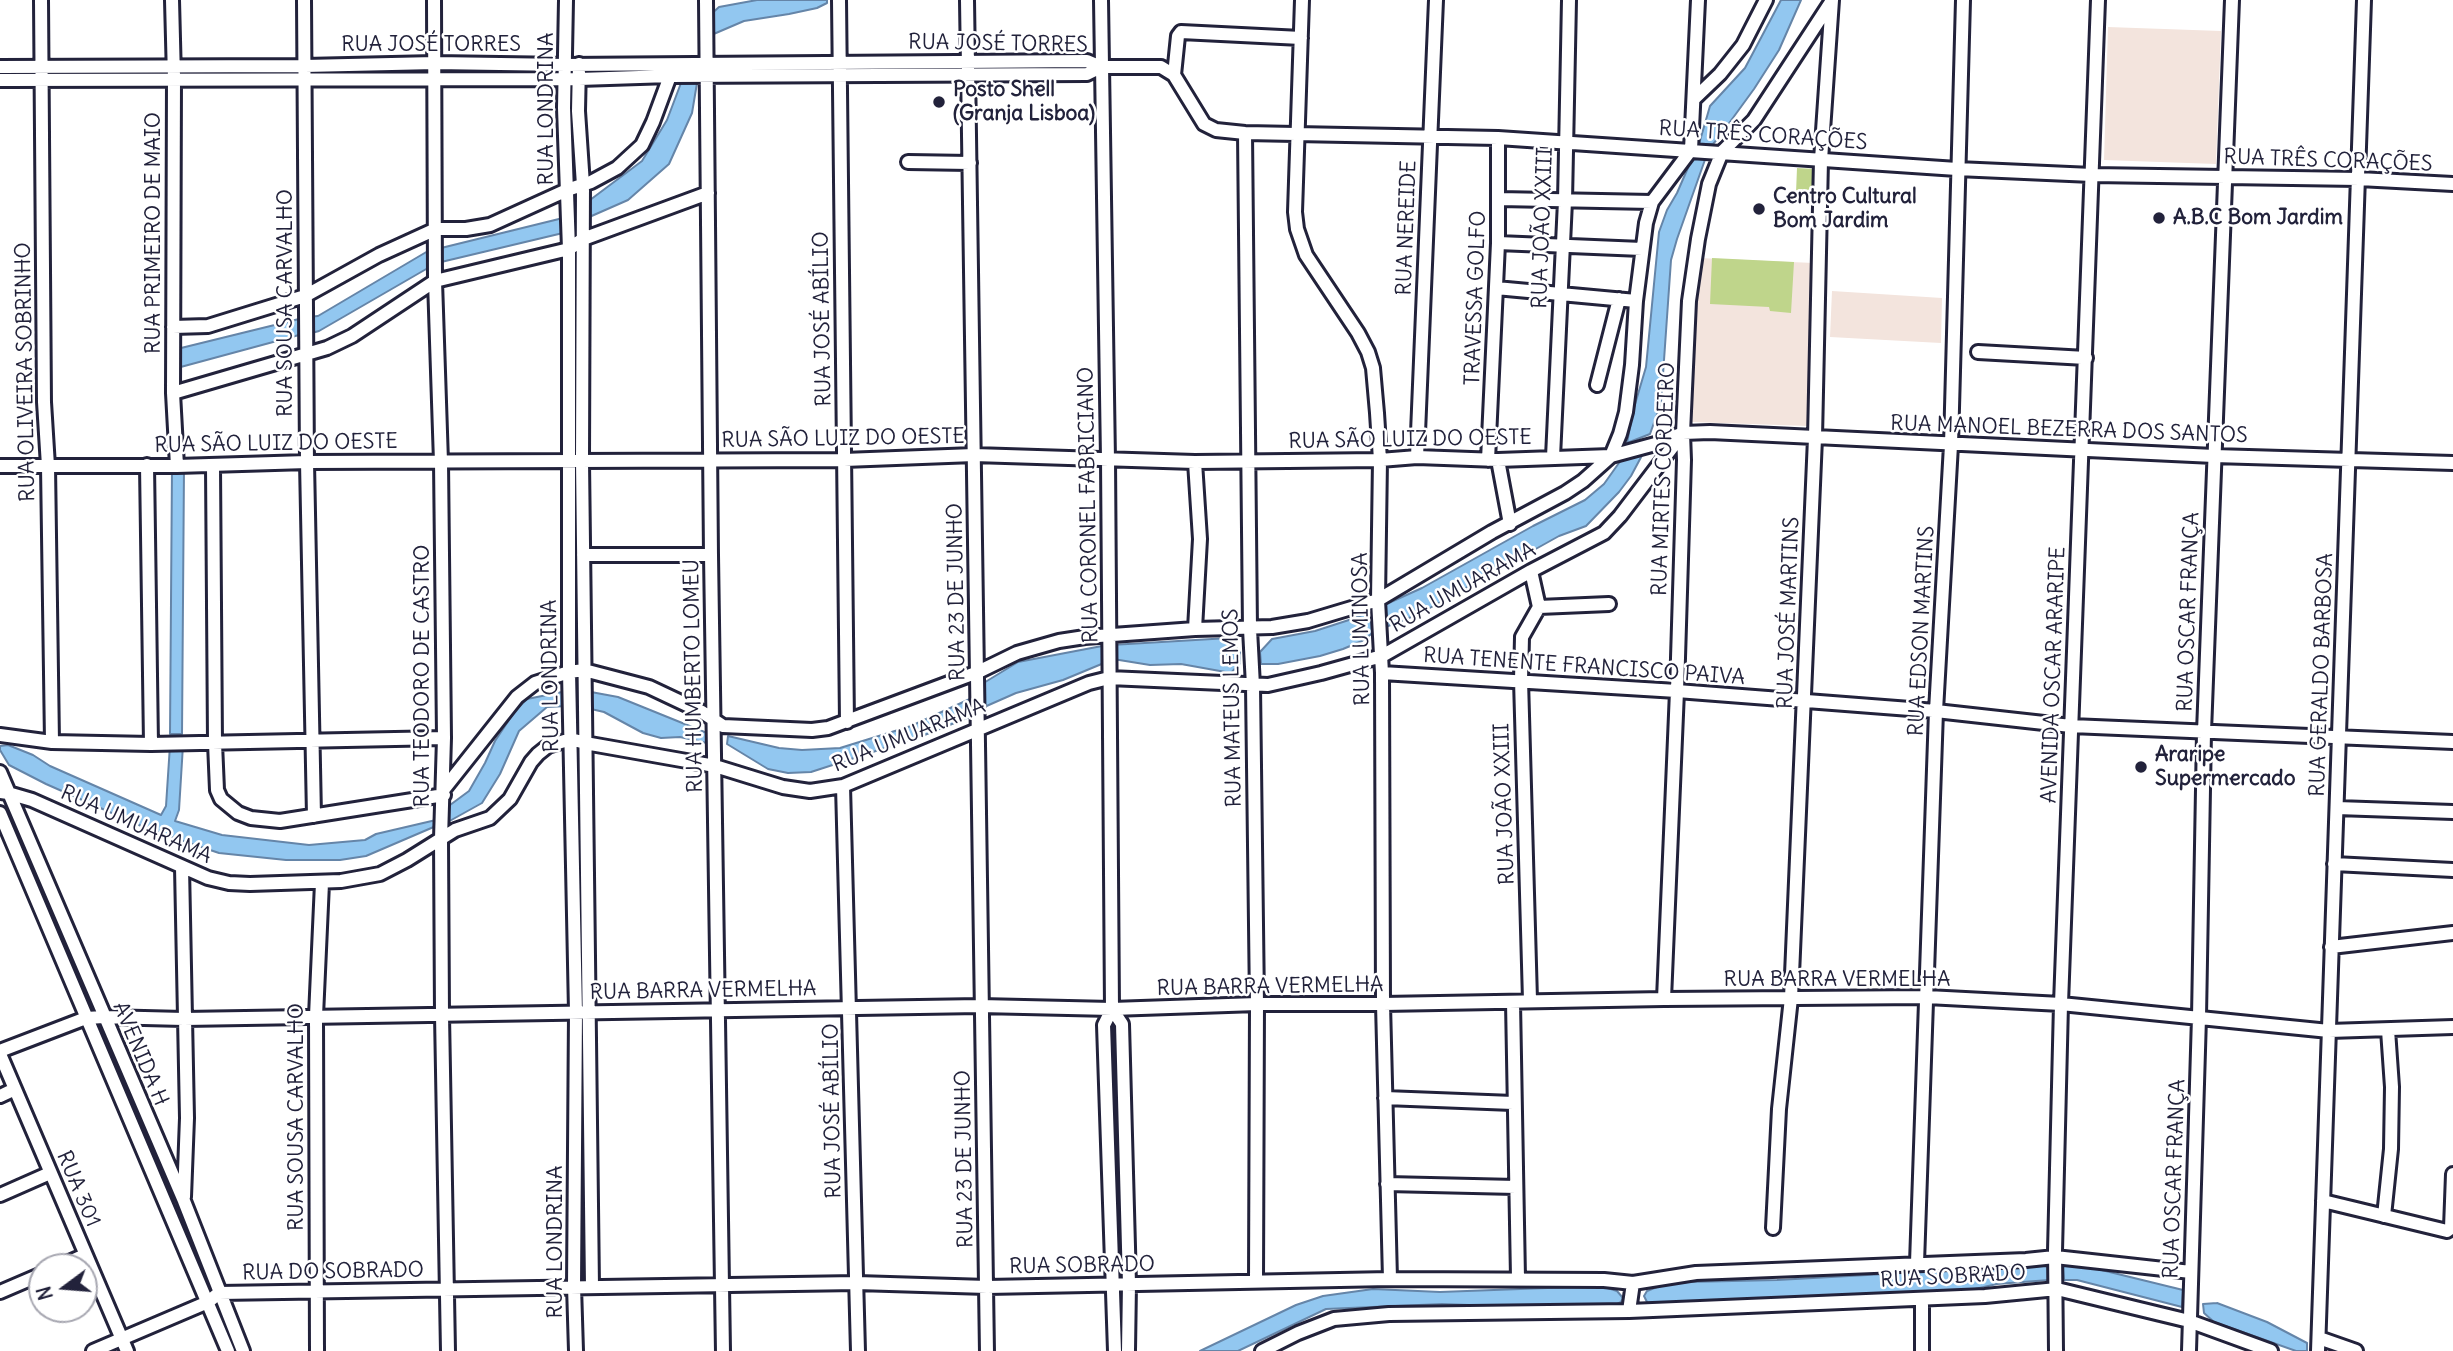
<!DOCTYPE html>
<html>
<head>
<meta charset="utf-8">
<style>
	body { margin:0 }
	#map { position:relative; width:2453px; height:1351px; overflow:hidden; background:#fff; font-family:Delius,sans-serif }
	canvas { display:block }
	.north { position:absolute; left:28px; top:1253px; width:70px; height:70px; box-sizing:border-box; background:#fff; border:2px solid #a7a7b1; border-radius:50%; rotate:254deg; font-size:19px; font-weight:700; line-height:28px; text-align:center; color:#22223b }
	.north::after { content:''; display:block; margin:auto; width:24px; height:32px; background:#22223b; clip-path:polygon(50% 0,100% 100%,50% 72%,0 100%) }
</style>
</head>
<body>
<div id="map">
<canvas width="2453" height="1351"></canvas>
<div class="north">N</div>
</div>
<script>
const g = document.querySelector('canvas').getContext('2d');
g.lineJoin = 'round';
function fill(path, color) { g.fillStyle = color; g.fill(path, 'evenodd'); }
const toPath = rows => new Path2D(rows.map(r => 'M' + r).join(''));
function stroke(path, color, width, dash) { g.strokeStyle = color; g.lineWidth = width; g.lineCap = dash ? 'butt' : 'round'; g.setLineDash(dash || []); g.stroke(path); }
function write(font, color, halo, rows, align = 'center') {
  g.font = font + ' Delius,sans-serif'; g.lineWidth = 5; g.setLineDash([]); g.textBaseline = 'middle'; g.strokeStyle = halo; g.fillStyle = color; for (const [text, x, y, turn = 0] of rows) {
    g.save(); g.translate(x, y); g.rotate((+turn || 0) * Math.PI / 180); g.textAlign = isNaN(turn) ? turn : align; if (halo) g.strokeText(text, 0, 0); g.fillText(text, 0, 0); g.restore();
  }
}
fill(toPath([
	[2108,27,2221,31,2216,164,2104,160],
	[1699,258,1814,263,1808,426,1692,422,1693,350],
	[1832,291,1942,298,1941,343,1830,337]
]), '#f3e4dd');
fill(toPath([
	[1797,168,1816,169,1815,194,1796,193],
	[1712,258,1794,262,1791,313,1770,311,1769,307,1710,304]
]), '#bfd58b');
const water = toPath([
	[757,0,827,0,827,3,817,8,789,14,744,21,709,36,709,16,719,7,757,0],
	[1781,0,1801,0,1779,50,1754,89,1719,137,1713,144,1699,144,1710,106,1745,68,1781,0],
	[681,83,697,83,692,113,669,164,628,200,587,218,586,203,642,161,667,120,681,83],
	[1694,154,1707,154,1677,239,1671,260,1661,403,1650,434,1627,443,1633,411,1646,367,1659,232,1667,210,1677,193,1694,154],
	[563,218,563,233,437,263,437,249,563,218],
	[428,251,428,268,319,331,308,334,308,317,318,316,428,251],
	[299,319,299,335,177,368,177,349,299,319],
	[1647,446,1631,476,1619,492,1586,526,1559,536,1419,614,1383,628,1382,606,1422,588,1533,526,1585,500,1604,484,1626,453,1647,446],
	[172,468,184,468,182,734,170,734,172,468],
	[1373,610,1374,632,1362,641,1343,649,1320,656,1278,664,1261,664,1260,652,1272,639,1315,631,1355,618,1373,610],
	[1229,638,1240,652,1240,663,1231,673,1181,664,1150,665,1113,659,1111,645,1229,638],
	[1102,646,1104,663,1063,680,1016,693,982,708,982,684,1018,662,1102,646],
	[567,691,567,706,547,707,519,731,500,774,482,803,446,823,446,808,469,791,485,763,495,741,515,711,527,699,567,691],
	[591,692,618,697,707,733,707,743,680,737,661,738,643,733,604,712,591,709,591,692],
	[972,698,972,716,922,736,811,772,788,773,768,769,727,744,728,736,779,748,802,750,840,748,911,726,972,698],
	[8,745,33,755,50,766,161,815,166,806,170,745,183,745,179,810,175,821,222,835,309,845,365,840,376,834,436,820,436,826,366,856,340,860,286,860,219,853,148,829,46,784,9,765,0,750,0,746,8,745],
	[2077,1264,2183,1290,2182,1307,2077,1280,2064,1280,2063,1265,2077,1264],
	[2048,1265,2049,1280,1997,1284,1953,1294,1656,1305,1648,1304,1644,1296,1647,1291,1662,1285,1688,1282,1777,1280,2048,1265],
	[1601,1286,1617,1291,1623,1298,1621,1302,1606,1310,1442,1304,1326,1309,1238,1351,1200,1351,1296,1305,1323,1296,1373,1289,1440,1292,1601,1286],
	[2217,1303,2267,1322,2307,1343,2307,1351,2296,1351,2214,1322,2204,1313,2203,1304,2217,1303]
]);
fill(water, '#92c7f0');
stroke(water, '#6585a8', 2);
const minor = toPath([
	[41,0,44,402,48,466,52,742],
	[172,0,174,78,173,393,177,466],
	[304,0,307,462,314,816],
	[434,0,435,281,441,462,444,738,441,839,442,1015,448,1351],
	[566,0,564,108,569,249,569,672,576,1012,574,1286,576,1351],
	[706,0,711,555,723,1351],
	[839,0,847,722],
	[967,0,987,1351],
	[1101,0,1108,459,1112,1009,1104,1025,1115,1351],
	[1302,0,1295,212,1297,229,1306,255,1358,333,1368,352,1373,368,1377,413,1380,460,1378,600,1382,673,1383,1004,1390,1279],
	[579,64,578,111,583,185,582,461,592,1286],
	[0,67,305,66,435,63,565,65,1087,61,1101,67,1161,67,1174,75,1204,124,1216,130,1245,133,1498,138,1957,169,2092,175,2359,179,2453,184],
	[1174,75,1178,36,1181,32,1301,38],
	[0,80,579,79,670,76,1087,74,1101,67],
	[1695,98,1720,74,1743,45,1766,0],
	[1245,133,1250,629,1253,686,1257,1004,1256,1281],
	[908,162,970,163],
	[1499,199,1652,202],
	[1498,243,1642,249],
	[1496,288,1636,301],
	[173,327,208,326,305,296,379,255,436,229,466,229,490,225,567,190,591,182,617,168,642,145,653,122,670,76],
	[1978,352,2086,358],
	[1597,385,1619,299],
	[173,393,327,348,352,336,435,281,569,249,583,239,708,193],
	[1417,457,1436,0],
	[1553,457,1565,201,1569,0],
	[1488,460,1498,243,1498,138],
	[1498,460,1510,524],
	[1195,462,1200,539,1195,629],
	[147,465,151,744],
	[0,466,177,466,307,462,844,460,974,455,1195,462,1380,460,1417,457,1498,460,1611,456,1659,443,1683,433,1710,432,2214,456,2453,463],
	[213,466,215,743,217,790,221,799,238,813,251,818,280,821,444,795],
	[583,555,711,555],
	[1539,607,1609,604],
	[1382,673,1677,691,1936,711,2071,726,2453,742],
	[0,735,52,742,151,744,444,738],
	[0,772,184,1201,243,1351],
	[843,786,858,1351],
	[444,789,517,697,535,683,569,672,584,670,649,687,702,712,723,726,812,730,828,728,978,672,1017,653,1059,641,1085,637,1195,629,1272,627,1308,621,1378,600,1492,532,1565,493,1583,481,1611,456,1620,434,1626,412,1632,365,1636,301,1646,223,1652,202,1691,150,1698,0],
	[0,792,8,793,32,800,208,878,229,883,250,884,341,881,380,874,407,860,455,830,490,818,510,799,531,762,538,754,548,746,571,739,585,743,715,766,783,787,810,791,843,786,1089,683,1109,678,1268,685,1321,673,1382,656,1531,571,1604,533,1620,516,1683,433],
	[2337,808,2453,812],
	[0,813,228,1351],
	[2334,864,2453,870],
	[182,867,187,1118,184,1197],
	[2331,947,2453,933],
	[1664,999,1677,691,1684,460,1683,433,1689,301,1698,239,1709,184,1722,152,1754,120,1831,2],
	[1530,1000,1521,680,1522,637,1539,607,1531,571],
	[1513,1002,1518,1278],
	[1112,1009,1122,1024,1129,1284,1128,1351],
	[0,1051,86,1018,104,1017,184,1019,980,1006,1112,1009,1257,1004,1383,1004,1664,999,1927,997,2061,1004,2329,1031,2453,1027],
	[0,1054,127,1351],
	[0,1096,15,1089],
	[1385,1098,1513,1103],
	[1387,1184,1516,1187],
	[0,1195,50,1173],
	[2323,1201,2447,1231,2451,1228,2453,1174],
	[2384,1216,2391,1149,2392,1087,2388,1030],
	[1773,1228,1779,1109,1791,998,1815,438,1821,160,1832,0],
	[1917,1263,1936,711,1951,445,1963,0],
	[58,1267,85,1255],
	[0,1292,42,1274],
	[1922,1299,1922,1351],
	[1629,1311,1633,1283],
	[2319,1338,2356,1351],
	[93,1351,208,1302,219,1293,857,1283,987,1287,1390,1279,1604,1280,1633,1283,1696,1273,2026,1260,2055,1257,2191,1272],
	[317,1351,316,1016,322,883],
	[1262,1351,1298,1333,1334,1319,1389,1314,1629,1311,1985,1296,2057,1289,2189,1321,2271,1351],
	[2056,1351,2055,1251,2061,1004,2098,0],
	[2189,1351,2199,1017,2204,732,2232,0],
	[2318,1351,2364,0]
]);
stroke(minor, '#22223b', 18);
stroke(minor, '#fff', 12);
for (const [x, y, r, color] of [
	[939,102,7,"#22223b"],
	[1759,209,7,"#22223b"],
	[2159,218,7,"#22223b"],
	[2141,767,7,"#22223b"]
]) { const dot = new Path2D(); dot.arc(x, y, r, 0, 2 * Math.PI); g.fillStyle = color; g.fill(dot); stroke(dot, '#fff', 2.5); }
write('21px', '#22223b', '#fff', [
	["RUA JOSÉ TORRES",998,44,1],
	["RUA JOSÉ TORRES",431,45],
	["RUA LONDRINA",547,109,-90],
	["RUA TRÊS CORAÇÕES",1763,136,4],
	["RUA TRÊS CORAÇÕES",2328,161,2],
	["RUA NEREIDE",1407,228,-88],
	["RUA JOÃO XXIII",1543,228,-88],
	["RUA PRIMEIRO DE MAIO",154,233,-90],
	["TRAVESSA GOLFO",1476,298,-88],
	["RUA SOUSA CARVALHO",286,303,-90],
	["RUA JOSÉ ABÍLIO",823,319,-91],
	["RUA OLIVEIRA SOBRINHO",26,372,-91],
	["RUA MANOEL BEZERRA DOS SANTOS",2069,430,2],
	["RUA SÃO LUIZ DO OESTE",843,439,-1],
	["RUA SÃO LUIZ DO OESTE",1410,440,-1],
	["RUA SÃO LUIZ DO OESTE",276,444,-1],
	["RUA MIRTES CORDEIRO",1664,479,-88],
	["RUA CORONEL FABRICIANO",1089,505,-91],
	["RUA UMUARAMA",1463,588,-29],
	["RUA 23 DE JUNHO",957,592,-91],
	["RUA OSCAR FRANÇA",2189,612,-88],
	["RUA JOSÉ MARTINS",1789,613,-88],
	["RUA LUMINOSA",1362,629,-91],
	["RUA EDSON MARTINS",1922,631,-87],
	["RUA TENENTE FRANCISCO PAIVA",1584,667,4],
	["AVENIDA OSCAR ARARIPE",2054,675,-88],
	["RUA GERALDO BARBOSA",2322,675,-88],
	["RUA TEODORO DE CASTRO",423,676,-90],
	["RUA LONDRINA",551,676,-91],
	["RUA HUMBERTO LOMEU",694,676,-91],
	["RUA MATEUS LEMOS",1233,708,-91],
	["RUA UMUARAMA",909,736,-22],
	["RUA JOÃO XXIII",1505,804,-92],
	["RUA UMUARAMA",136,825,24],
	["RUA BARRA VERMELHA",1837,980],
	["RUA BARRA VERMELHA",1270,987,-1],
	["RUA BARRA VERMELHA",703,991,-1],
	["AVENIDA H",140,1054,67],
	["RUA JOSÉ ABÍLIO",833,1111,-91],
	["RUA SOUSA CARVALHO",297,1117,-90],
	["RUA 23 DE JUNHO",965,1159,-91],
	["RUA OSCAR FRANÇA",2175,1179,-88],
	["RUA 301",78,1189,67],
	["RUA LONDRINA",556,1242,-90],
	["RUA SOBRADO",1082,1266,-1],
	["RUA DO SOBRADO",333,1272,-1],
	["RUA SOBRADO",1953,1277,-3]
]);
write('bold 21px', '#22223b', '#fff', [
	["Posto Shell",953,90],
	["(Granja Lisboa)",953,114],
	["Centro Cultural",1773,197],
	["Bom Jardim",1773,221],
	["A.B.C Bom Jardim",2173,218],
	["Araripe",2155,755],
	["Supermercado",2155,779]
], 'left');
</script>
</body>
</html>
